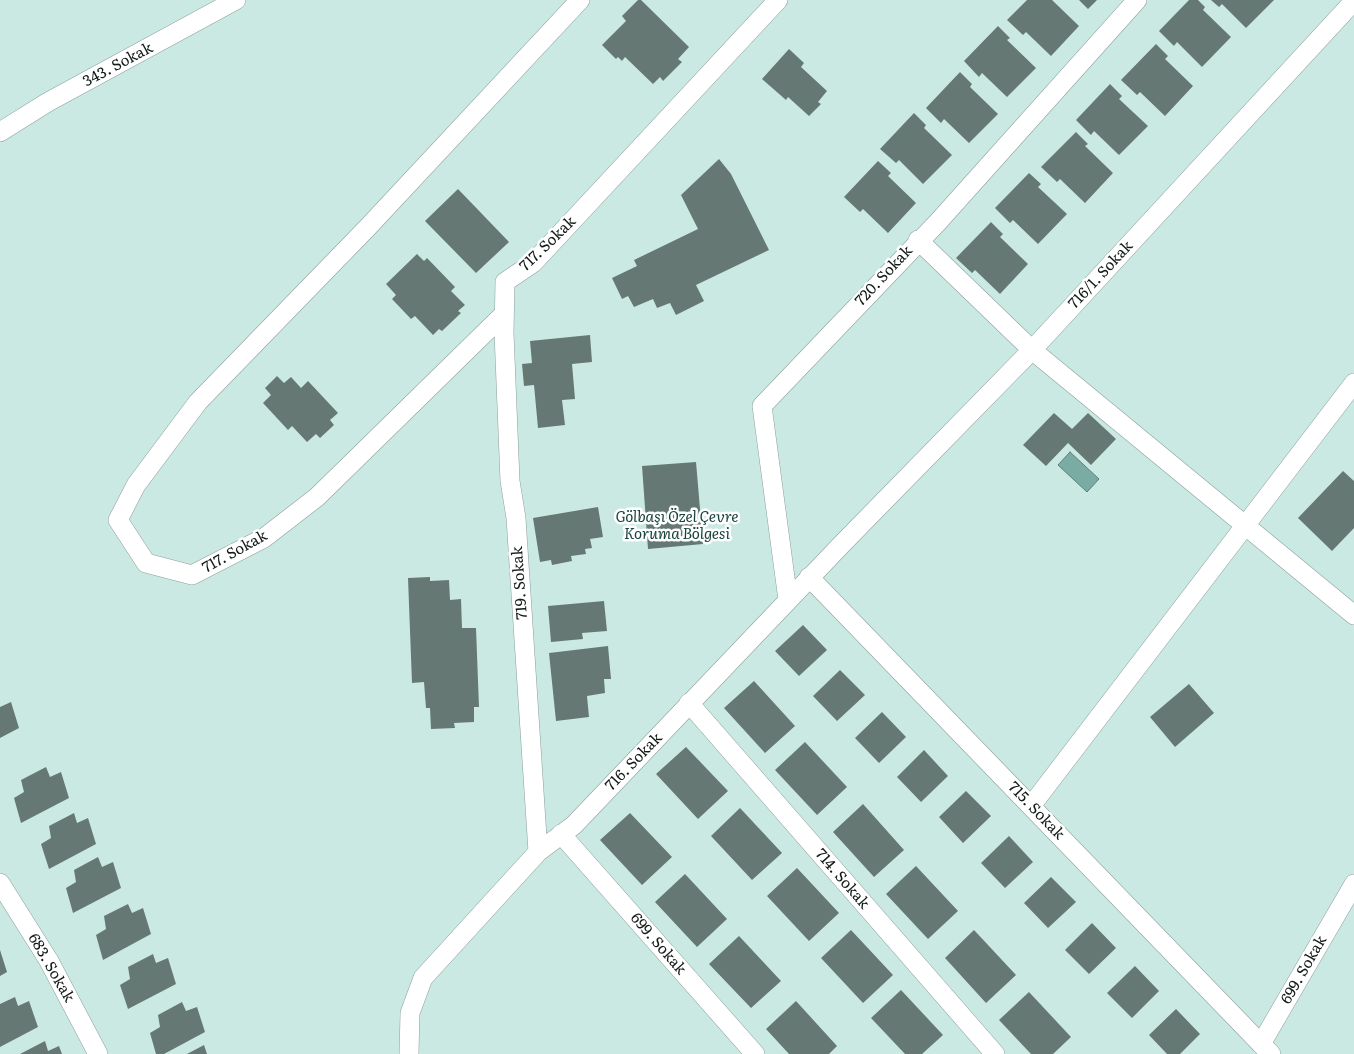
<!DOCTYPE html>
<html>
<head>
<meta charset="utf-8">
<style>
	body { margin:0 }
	canvas { display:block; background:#f3fffc }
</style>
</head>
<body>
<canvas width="1354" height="1054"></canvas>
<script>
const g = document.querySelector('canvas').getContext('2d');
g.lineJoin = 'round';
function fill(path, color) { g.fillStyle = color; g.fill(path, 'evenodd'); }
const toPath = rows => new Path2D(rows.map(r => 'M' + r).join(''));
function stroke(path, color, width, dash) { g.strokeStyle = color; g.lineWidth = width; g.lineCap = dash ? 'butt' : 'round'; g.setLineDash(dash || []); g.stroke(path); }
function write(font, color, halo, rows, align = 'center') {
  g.font = font + ' Literata,serif'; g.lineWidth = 5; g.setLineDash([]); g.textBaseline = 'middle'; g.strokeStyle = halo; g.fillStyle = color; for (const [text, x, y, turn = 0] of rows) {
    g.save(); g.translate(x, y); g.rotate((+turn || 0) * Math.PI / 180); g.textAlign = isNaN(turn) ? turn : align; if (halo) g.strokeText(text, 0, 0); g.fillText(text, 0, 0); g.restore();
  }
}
fill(toPath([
	[0,0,1354,0,1354,1054,0,1054]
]), '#cae9e3');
const water = toPath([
	[1070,452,1099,479,1087,492,1058,465,1070,452]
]);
fill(water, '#7baca4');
stroke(water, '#5c807a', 1);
fill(toPath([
	[638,0,641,0,689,47,678,59,682,62,663,81,660,77,653,84,625,57,622,61,618,57,616,59,602,45,626,21,622,16],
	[1027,0,1052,0,1079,26,1051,56,1026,32,1023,35,1007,20],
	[1079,0,1097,0,1088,9],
	[1189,0,1198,0,1205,7,1203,10,1231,37,1202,67,1177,42,1174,46,1159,31],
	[1211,0,1274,0,1246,28,1222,4,1219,7],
	[998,26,1010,38,1007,40,1036,68,1007,97,982,73,979,77,964,61],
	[1156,44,1168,56,1165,59,1193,86,1165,116,1140,92,1137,95,1121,80],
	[789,49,804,63,801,67,827,91,818,102,821,104,809,116,788,97,786,100,762,79],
	[960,72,972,84,970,87,998,114,969,143,944,119,941,123,926,108],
	[1110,84,1122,96,1119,99,1148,126,1119,155,1094,131,1091,135,1076,120],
	[914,113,926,125,924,128,952,155,923,184,899,160,896,163,880,149],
	[1076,132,1088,144,1085,146,1113,173,1085,203,1060,179,1057,182,1041,167],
	[719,159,731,174,769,250,696,285,704,301,676,315,670,303,657,308,653,299,634,307,628,296,622,299,612,278,637,266,634,260,698,229,681,195],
	[878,161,891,173,888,176,916,203,888,233,863,209,860,212,844,197],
	[1029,173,1041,184,1038,187,1067,214,1038,244,1013,220,1010,223,995,208],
	[458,189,509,242,476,273,425,221],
	[991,222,1003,234,1000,237,1028,264,1000,294,975,270,972,273,956,258],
	[417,254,424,261,427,258,455,287,451,291,465,305,458,311,461,313,442,331,439,329,433,335,415,316,411,319,392,299,396,295,386,284],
	[590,335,592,362,572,364,575,399,562,400,565,425,538,428,534,385,524,386,522,364,532,363,530,341],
	[277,376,284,383,291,377,301,388,308,381,338,413,330,420,334,425,320,438,316,434,307,442,292,426,288,430,263,403,271,395,265,388],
	[1054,413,1072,429,1088,413,1116,439,1091,465,1068,443,1046,466,1023,445],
	[696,462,703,544,648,549,642,466],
	[1343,471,1354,481,1354,528,1332,551,1298,518],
	[598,507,603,537,590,539,592,548,585,549,586,554,571,556,572,561,552,565,551,560,540,562,533,518],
	[430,577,430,581,449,580,450,600,461,599,462,628,476,628,479,707,474,707,474,722,454,723,455,728,431,729,430,708,426,708,424,682,412,683,408,578],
	[604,601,607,631,582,633,583,639,551,642,548,606],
	[803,625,827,650,799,676,775,651],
	[608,646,611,679,604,679,605,693,587,696,589,717,556,721,549,653],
	[840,670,865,695,837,721,813,696],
	[754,681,795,726,765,753,724,708],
	[1189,684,1214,713,1175,747,1150,717],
	[11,702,19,728,0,738,0,707],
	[882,712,906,737,879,763,855,738],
	[805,742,847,787,817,815,775,770],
	[686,747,728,791,698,819,656,774],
	[924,750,948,776,921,802,897,777],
	[46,767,50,777,61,772,69,798,21,823,14,798,24,792,21,780],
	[966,791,991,816,963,843,939,817],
	[863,804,904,850,874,877,833,832],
	[740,808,782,853,752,880,711,836],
	[74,813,77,823,88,818,96,844,49,869,41,844,51,838,49,826],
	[630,813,672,857,642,885,600,840],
	[1009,836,1033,862,1005,888,981,863],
	[98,857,102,867,113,862,121,888,73,913,66,888,76,882,74,870],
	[916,866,958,911,928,939,886,894],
	[797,868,839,913,809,941,767,896],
	[685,874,727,919,697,947,655,902],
	[1051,877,1076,902,1048,928,1024,903],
	[128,904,132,913,143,908,151,934,103,960,96,935,106,929,104,916],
	[1092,923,1116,948,1089,974,1065,950],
	[851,930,893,975,863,1003,821,958],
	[974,930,1016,975,986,1003,945,958],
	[739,936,781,981,751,1008,709,964],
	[0,950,7,972,0,976],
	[153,954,156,963,168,958,176,984,128,1009,120,985,130,979,128,967],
	[1135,966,1159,991,1132,1018,1107,993],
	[901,990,943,1035,922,1054,905,1054,871,1018],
	[1029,992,1071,1037,1053,1054,1031,1054,999,1020],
	[15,997,18,1006,29,1001,38,1027,0,1047,0,1004],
	[796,1001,837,1046,829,1054,789,1054,766,1029],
	[182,1002,186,1011,197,1007,205,1032,164,1054,156,1054,150,1033,160,1027,158,1015],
	[1176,1009,1200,1034,1180,1054,1167,1054,1149,1035],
	[45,1041,48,1051,59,1046,62,1054,20,1054],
	[204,1045,207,1054,187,1054]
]), '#667874');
const minor = toPath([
	[0,132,48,102,236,0],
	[918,240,1032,350,1354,615],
	[504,314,317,497,264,538,192,575,146,563,118,520,136,485,198,402,369,226,580,0],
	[809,577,1261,1044],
	[788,600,762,406,938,222,1137,0],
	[689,703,995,1054],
	[1031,806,1354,383],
	[561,834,755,1054],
	[538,852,516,518,510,481,504,333,505,282,533,263,778,0],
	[0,883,49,961,98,1054],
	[409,1054,410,1013,423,978,538,852,574,825,842,544,1032,350,1354,1],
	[1271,1054,1261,1044,1354,884]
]);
stroke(minor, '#8d9f9c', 20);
stroke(minor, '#fff', 19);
write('15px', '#131b19', '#fff', [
	["343. Sokak",118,65,-28],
	["717. Sokak",548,244,-44],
	["716/1. Sokak",1101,275,-47],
	["720. Sokak",884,276,-47],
	["717. Sokak",235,552,-29],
	["719. Sokak",520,583,-94],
	["716. Sokak",634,762,-46],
	["715. Sokak",1036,811,46],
	["714. Sokak",842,879,49],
	["699. Sokak",658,944,49],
	["683. Sokak",51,968,60],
	["699. Sokak",1304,970,-60]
]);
write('italic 15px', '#16433d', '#fff', [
	["Gölbaşı Özel Çevre",677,518],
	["Koruma Bölgesi",677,535]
]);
</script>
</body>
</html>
